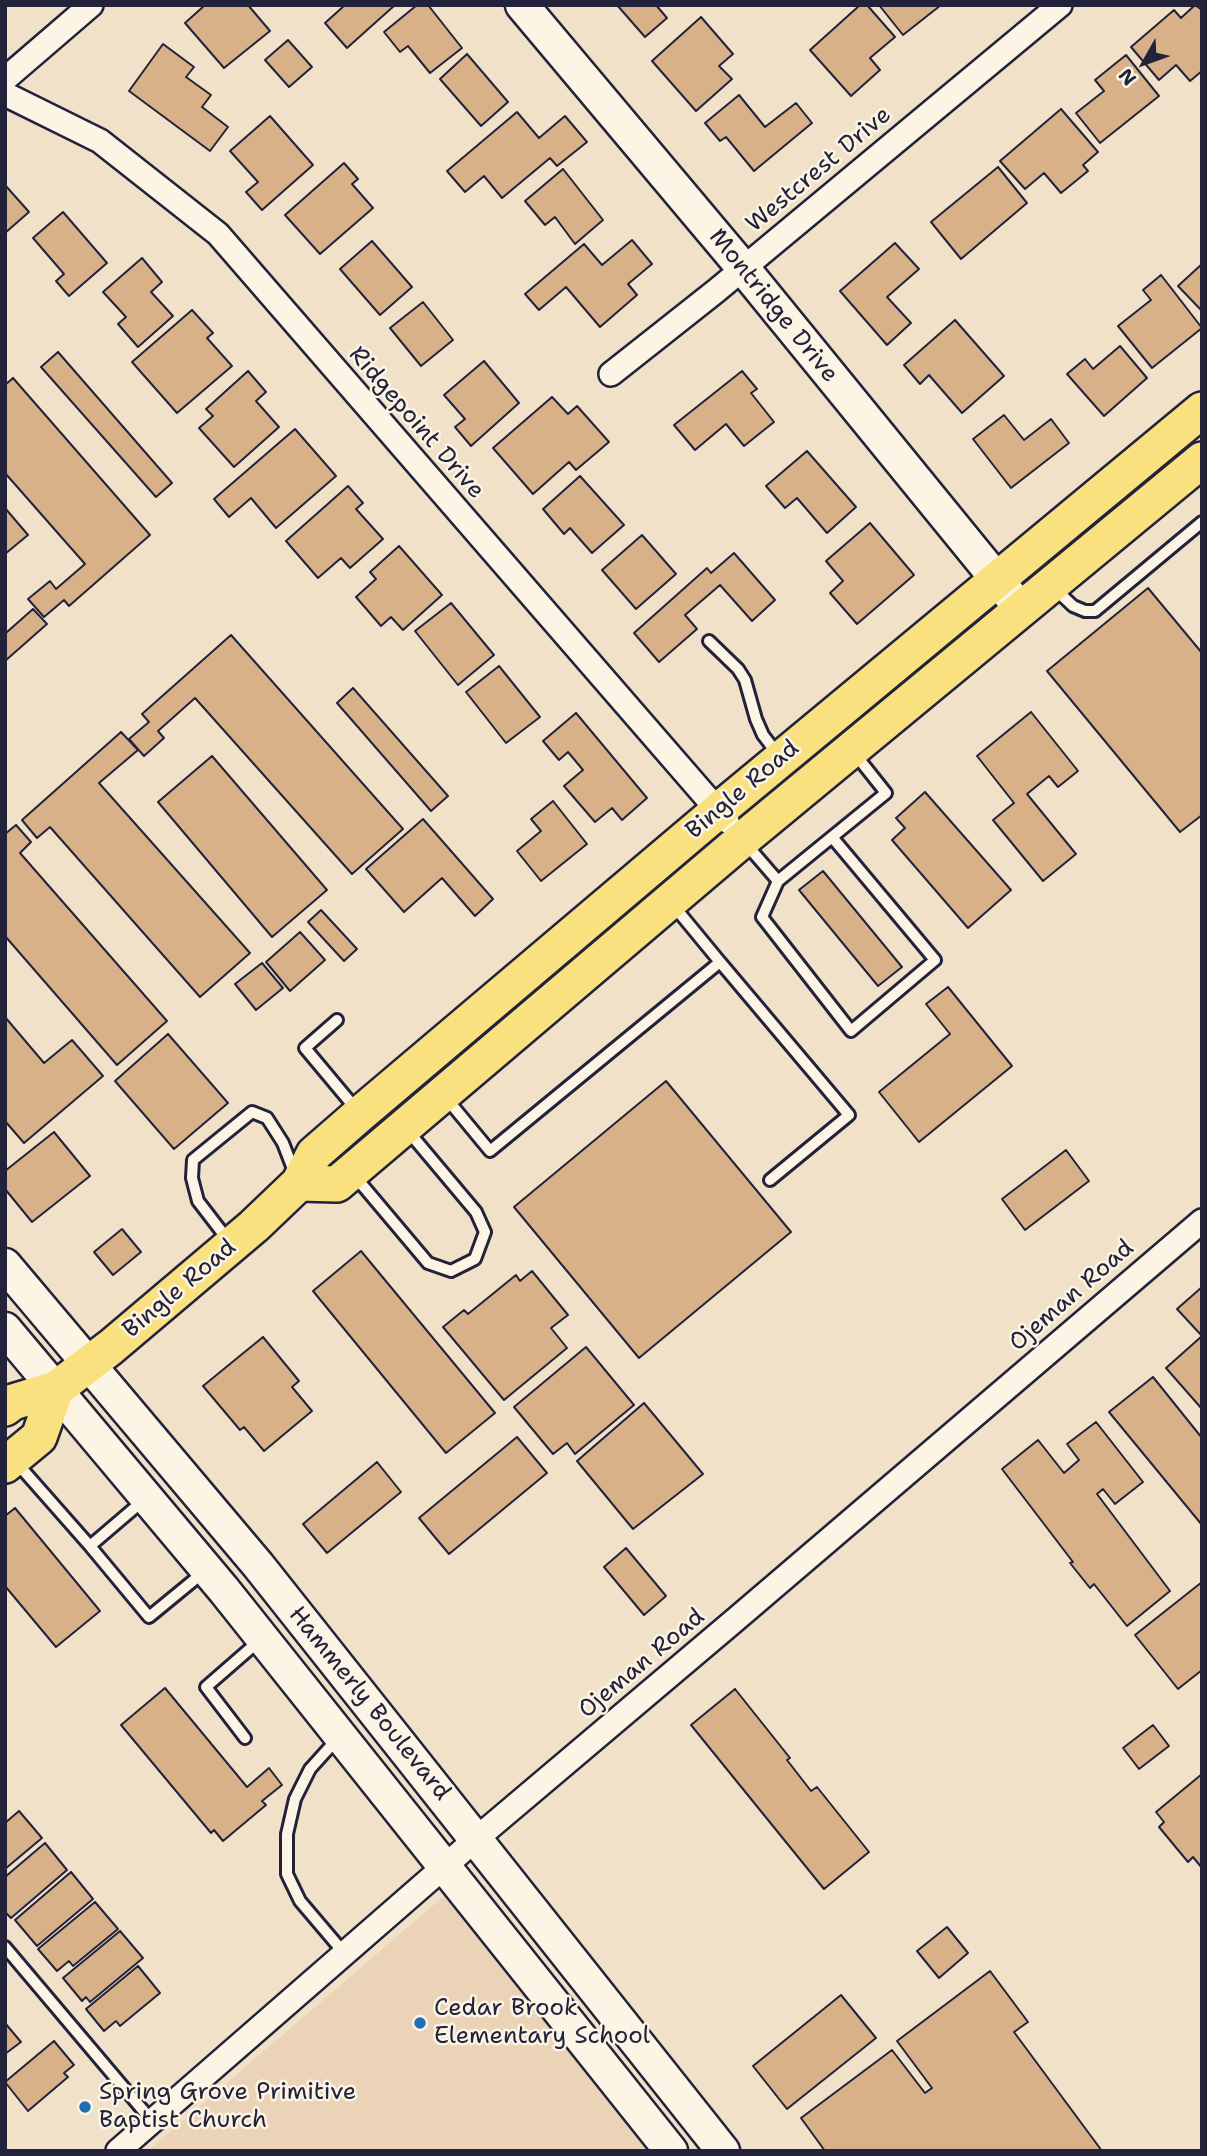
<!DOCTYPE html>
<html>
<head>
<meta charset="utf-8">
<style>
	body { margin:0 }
	#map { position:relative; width:1207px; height:2156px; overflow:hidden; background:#f1e1c9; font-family:"Shantell Sans",sans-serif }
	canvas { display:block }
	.frame { position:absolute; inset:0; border:7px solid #22223b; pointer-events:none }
	.north { position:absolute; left:1109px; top:28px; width:70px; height:70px; -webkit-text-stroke:5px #fcf5e5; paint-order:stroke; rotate:230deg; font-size:19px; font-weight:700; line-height:28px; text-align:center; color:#22223b }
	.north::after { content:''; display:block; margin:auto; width:24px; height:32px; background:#22223b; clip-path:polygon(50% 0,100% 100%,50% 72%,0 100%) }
</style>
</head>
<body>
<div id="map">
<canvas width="1207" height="2156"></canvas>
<div class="frame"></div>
<div class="north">N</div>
</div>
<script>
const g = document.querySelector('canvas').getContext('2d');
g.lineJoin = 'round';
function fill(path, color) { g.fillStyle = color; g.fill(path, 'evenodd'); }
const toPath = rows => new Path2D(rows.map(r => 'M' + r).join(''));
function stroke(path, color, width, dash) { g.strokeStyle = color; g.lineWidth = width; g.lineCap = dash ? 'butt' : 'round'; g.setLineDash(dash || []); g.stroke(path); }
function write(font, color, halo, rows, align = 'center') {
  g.font = font + ' "Shantell Sans",sans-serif'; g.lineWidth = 5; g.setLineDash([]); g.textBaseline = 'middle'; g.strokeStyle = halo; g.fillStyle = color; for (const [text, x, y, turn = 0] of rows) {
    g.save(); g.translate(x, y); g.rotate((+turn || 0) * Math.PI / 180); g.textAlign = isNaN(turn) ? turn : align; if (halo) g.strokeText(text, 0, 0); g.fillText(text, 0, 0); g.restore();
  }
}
fill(toPath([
	[444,1896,647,2151,148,2151]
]), '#ead3b6');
const building = toPath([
	[205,5,248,5,270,31,224,68,185,23,205,5],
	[395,5,347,48,325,23,345,5,395,5],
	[417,5,428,5,462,48,430,73,408,46,400,52,384,32,417,5],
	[617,5,656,5,667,18,645,37,617,5],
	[860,5,867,5,895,37,870,58,880,70,851,96,810,50,860,5],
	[879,5,941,5,903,35,879,5],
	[1195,5,1202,10,1202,71,1190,81,1176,65,1159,80,1131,47,1174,10,1181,18,1195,5],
	[701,17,733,54,719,66,732,79,696,111,652,61,701,17],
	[288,40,312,67,289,87,265,60,288,40],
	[163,44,194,67,186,77,211,95,202,107,228,127,210,151,129,91,163,44],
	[467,54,508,102,481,126,440,79,467,54],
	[1126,55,1159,96,1100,143,1076,113,1104,91,1095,80,1126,55],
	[739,95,765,127,796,103,812,123,754,171,726,137,720,141,705,123,739,95],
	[1061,109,1098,152,1083,165,1088,171,1061,193,1044,173,1025,189,1000,161,1061,109],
	[517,112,539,138,565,116,587,142,557,166,550,158,502,198,484,176,465,192,447,171,517,112],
	[270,116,313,165,262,210,246,192,258,182,230,151,270,116],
	[344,163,358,179,352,184,373,208,320,254,285,215,344,163],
	[998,167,1027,203,961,259,931,222,998,167],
	[563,169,603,220,575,244,555,217,545,225,525,201,563,169],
	[5,185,29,212,5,233,5,185],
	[63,212,107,263,69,296,56,281,64,274,33,238,63,212],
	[632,240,652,264,628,284,637,295,600,327,566,287,539,310,525,294,584,244,602,265,632,240],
	[372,241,412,287,380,315,340,269,372,241],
	[895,243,919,269,887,297,911,323,887,345,840,291,895,243],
	[142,258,162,282,151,292,173,316,138,347,118,324,126,317,103,292,142,258],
	[1202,264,1202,311,1178,286,1202,264],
	[1161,275,1202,328,1152,368,1118,326,1151,300,1143,290,1161,275],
	[423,302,453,340,421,366,390,328,423,302],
	[192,310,213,333,207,338,232,366,177,413,132,362,192,310],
	[955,320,1004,376,962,413,929,375,920,384,904,365,955,320],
	[1120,346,1147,378,1104,416,1067,374,1085,359,1093,369,1120,346],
	[58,352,172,483,156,497,41,367,58,352],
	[484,361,519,403,471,446,455,427,465,419,444,395,484,361],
	[248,371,266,392,256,401,279,427,234,467,199,428,213,416,206,409,248,371],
	[742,371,757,389,751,393,774,422,744,446,726,424,695,450,674,425,742,371],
	[13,378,150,535,69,606,64,600,44,617,28,599,50,581,56,589,85,564,5,473,5,385,13,378],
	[552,397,568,414,577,406,609,442,576,470,569,462,533,494,493,448,552,397],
	[1004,415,1024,440,1051,419,1069,443,1011,488,973,439,1004,415],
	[295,429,336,476,276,528,251,498,229,517,214,499,295,429],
	[807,451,856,507,827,533,797,498,785,508,766,486,807,451],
	[580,476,624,525,592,553,570,528,564,534,543,509,580,476],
	[348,486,363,503,356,509,383,539,350,568,341,558,318,578,286,541,348,486],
	[5,508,28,535,5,554,5,508],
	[870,523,914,575,857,624,830,593,843,581,826,561,870,523],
	[642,535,676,574,636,609,602,570,642,535],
	[399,546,442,595,403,630,391,617,381,626,356,597,376,579,370,572,399,546],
	[734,553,775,600,752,621,720,585,685,615,697,629,659,662,634,633,707,568,711,573,734,553],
	[1148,588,1202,653,1202,815,1180,832,1047,671,1148,588],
	[451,603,494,655,458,685,415,631,451,603],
	[33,609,47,624,5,661,5,631,7,632,33,609],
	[231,635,403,829,352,874,195,698,158,731,164,738,144,756,129,739,149,722,142,714,231,635],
	[499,666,540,717,506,743,466,692,499,666],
	[353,688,448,796,431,811,337,703,353,688],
	[1031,712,1078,771,1058,787,1049,776,1027,794,1076,854,1043,881,993,820,1014,803,977,756,1031,712],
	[576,713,647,798,622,820,612,808,595,822,564,786,583,770,568,752,559,760,543,741,576,713],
	[121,732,138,750,99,783,250,953,200,997,50,827,37,838,22,820,121,732],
	[212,756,327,890,272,937,158,802,212,756],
	[925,792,1011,890,968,928,892,840,905,828,896,818,925,792],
	[553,801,587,844,541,881,517,851,541,831,531,819,553,801],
	[423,819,493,899,475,916,442,878,404,912,366,869,423,819],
	[16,825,31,842,20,853,167,1021,117,1065,5,936,5,834,16,825],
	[823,871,902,967,878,986,799,890,823,871],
	[321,910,357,949,344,961,308,922,321,910],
	[300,932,325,960,290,991,266,962,300,932],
	[262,963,283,988,256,1010,235,984,262,963],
	[948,987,1012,1066,919,1142,879,1092,950,1034,926,1004,948,987],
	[5,1017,44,1063,72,1040,103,1076,24,1143,5,1121,5,1017],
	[168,1034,228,1103,174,1149,115,1081,168,1034],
	[666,1081,791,1232,639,1358,514,1207,666,1081],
	[54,1132,90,1176,32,1222,5,1189,5,1171,54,1132],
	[1066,1150,1089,1181,1025,1230,1002,1199,1066,1150],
	[122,1229,141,1252,113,1275,94,1252,122,1229],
	[361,1251,495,1413,446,1453,313,1291,361,1251],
	[532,1271,568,1315,551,1328,567,1348,504,1400,443,1327,464,1310,468,1314,516,1275,520,1281,532,1271],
	[1202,1287,1202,1409,1166,1368,1202,1336,1177,1309,1202,1287],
	[263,1337,299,1381,292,1387,312,1411,264,1451,244,1427,240,1430,203,1386,263,1337],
	[586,1347,634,1405,575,1454,567,1443,553,1454,514,1407,586,1347],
	[1153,1377,1202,1438,1202,1525,1109,1412,1153,1377],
	[644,1403,703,1474,633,1529,577,1461,644,1403],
	[1096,1422,1143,1482,1115,1504,1103,1489,1097,1494,1170,1591,1127,1626,1094,1584,1090,1588,1070,1563,1073,1562,1002,1469,1038,1440,1064,1473,1079,1460,1067,1444,1096,1422],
	[517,1437,547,1473,449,1554,419,1518,517,1437],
	[377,1462,401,1492,327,1553,303,1524,377,1462],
	[15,1508,100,1611,56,1647,5,1586,5,1516,15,1508],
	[626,1548,666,1596,644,1615,604,1567,626,1548],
	[1202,1582,1202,1670,1178,1689,1135,1635,1202,1582],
	[165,1688,247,1787,269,1768,282,1785,262,1801,266,1805,223,1841,214,1830,211,1833,121,1725,165,1688],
	[735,1689,790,1758,787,1760,811,1791,817,1787,869,1852,824,1889,691,1725,735,1689],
	[1153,1725,1169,1746,1139,1769,1123,1748,1153,1725],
	[1202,1774,1202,1868,1193,1857,1188,1862,1159,1827,1164,1822,1156,1812,1202,1774],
	[19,1811,42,1838,5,1869,5,1823,19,1811],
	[45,1843,67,1870,11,1918,5,1912,5,1877,45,1843],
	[71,1872,93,1899,37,1946,15,1920,71,1872],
	[95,1902,118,1929,73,1966,69,1961,57,1971,38,1949,95,1902],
	[947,1927,968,1953,939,1978,917,1951,947,1927],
	[120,1931,143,1958,90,2002,86,1997,82,2001,63,1978,120,1931],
	[138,1966,160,1993,120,2026,116,2021,104,2031,86,2009,138,1966],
	[990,1971,1028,2022,1014,2032,1102,2151,825,2151,801,2118,892,2050,925,2093,932,2088,897,2041,990,1971],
	[841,1995,876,2038,787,2109,753,2066,841,1995],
	[5,2023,21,2042,5,2054,5,2023],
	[54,2041,74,2065,64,2073,68,2077,28,2111,5,2082,54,2041]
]);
fill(building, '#d8b189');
stroke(building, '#22223b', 2);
const lane = toPath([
	[1055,589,1073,606,1085,611,1095,611,1202,522],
	[709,641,738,669,745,680,756,719,763,735,779,756],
	[746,844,778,881,762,917,851,1031,935,960,832,837,886,793,855,754],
	[778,881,832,837],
	[720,962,849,1115,770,1180],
	[337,1020,305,1048,356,1109],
	[447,1099,490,1151,720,962,673,905],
	[353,1174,428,1263,451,1271,475,1259,485,1232,476,1212,408,1131],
	[228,1240,198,1201,192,1178,193,1160,252,1112,267,1118,283,1143,295,1174],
	[16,1462,90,1546],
	[145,1499,90,1546,149,1617,205,1571],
	[245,1738,206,1687,260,1640],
	[338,1738,310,1769,295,1799,287,1834,287,1874,300,1901,345,1954],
	[5,1947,152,2121]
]);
const street = toPath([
	[5,79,91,5],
	[5,94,100,141,218,234,727,821],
	[611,374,716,291,1060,5],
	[118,2151,476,1839,735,1620,1202,1221]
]);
const secondary = toPath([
	[522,5,743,268,1021,609],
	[5,1265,258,1565,723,2151],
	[5,1329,224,1590,671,2151]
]);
const primary = toPath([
	[299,1183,337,1184,742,840,1202,460],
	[5,1408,13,1402,56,1389,111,1347,254,1226,299,1183,314,1154,360,1114,718,811,1202,410],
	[5,1465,39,1437,56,1389]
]);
stroke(lane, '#22223b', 16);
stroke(street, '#22223b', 28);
stroke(secondary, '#22223b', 37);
stroke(primary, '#22223b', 40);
stroke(lane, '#fcf5e5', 10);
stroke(street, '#fcf5e5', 23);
stroke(secondary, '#fcf5e5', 32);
stroke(primary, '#fae180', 35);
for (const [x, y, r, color] of [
	[420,2023,7,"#1f6fb2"],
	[85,2107,7,"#1f6fb2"]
]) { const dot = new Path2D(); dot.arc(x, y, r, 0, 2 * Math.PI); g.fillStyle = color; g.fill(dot); stroke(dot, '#fcf5e5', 2.5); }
write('24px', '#22223b', '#fcf5e5', [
	["Westcrest Drive",819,170,-40],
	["Montridge Drive",773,306,51],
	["Ridgepoint Drive",416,423,49],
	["Bingle Road",743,790,-40],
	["Bingle Road",180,1289,-40],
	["Ojeman Road",1072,1296,-41],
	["Ojeman Road",642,1664,-40],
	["Hammerly Boulevard",369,1704,51]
]);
write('24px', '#22223b', '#fcf5e5', [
	["Cedar Brook",434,2009],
	["Elementary School",434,2037],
	["Spring Grove Primitive",99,2093],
	["Baptist Church",99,2121]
], 'left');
</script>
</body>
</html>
